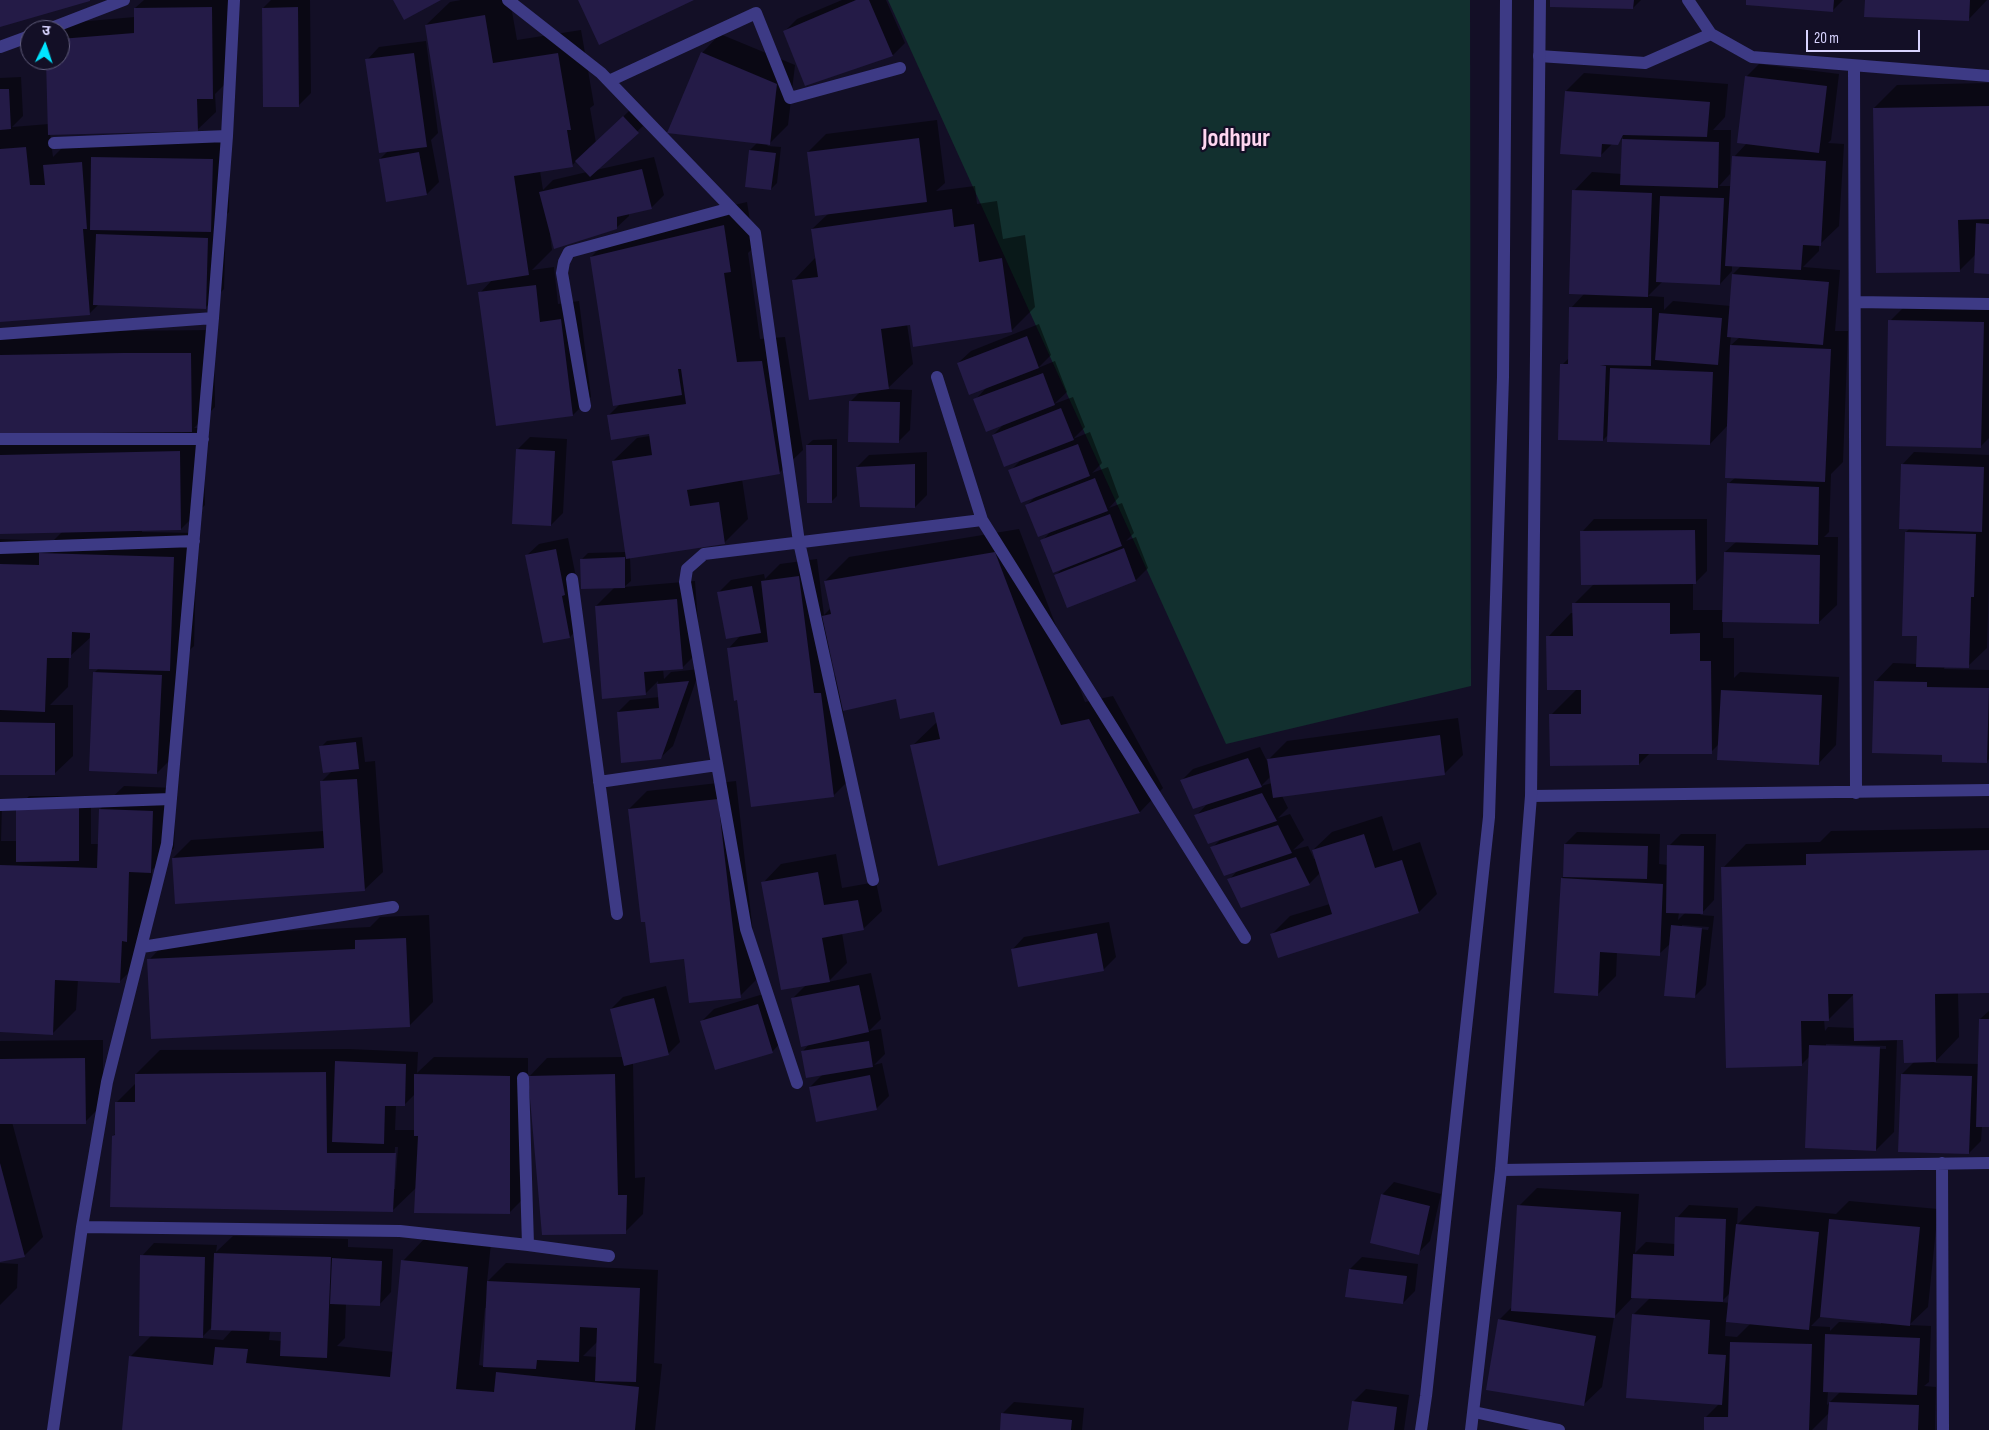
<!DOCTYPE html>
<html>
<head>
<meta charset="utf-8">
<style>
	body { margin:0 }
	#map { position:relative; width:1989px; height:1430px; overflow:hidden; background:#130f26; font-family:"Sofia Sans Condensed","Noto Sans Devanagari",sans-serif }
	canvas { display:block }
	.north { position:absolute; left:20px; top:20px; width:50px; height:50px; box-sizing:border-box; background:#130f26; border:1px solid #625e7d; border-radius:50%; rotate:4deg; font-size:14px; font-weight:700; line-height:20px; text-align:center; color:#d9d4ff }
	.north::after { content:''; display:block; margin:auto; width:18px; height:22px; background:#00e5ff; clip-path:polygon(50% 0,100% 100%,50% 72%,0 100%) }
	.scale { position:absolute; left:1806px; top:30px; width:114px; height:22px; box-sizing:border-box; border:2px solid #d9d4ff; border-top:0; padding-left:6px; font-size:15px; line-height:18px; white-space:nowrap; color:#d9d4ff; -webkit-text-stroke:4px #130f26; paint-order:stroke }
</style>
</head>
<body>
<div id="map">
<canvas width="1989" height="1430"></canvas>
<div class="north">उ</div>
<div class="scale">20 m</div>
</div>
<script>
const g = document.querySelector('canvas').getContext('2d');
g.lineJoin = 'round';
function fill(path, color) { g.fillStyle = color; g.fill(path, 'evenodd'); }
const toPath = rows => new Path2D(rows.map(r => 'M' + r).join(''));
function stroke(path, color, width, dash) { g.strokeStyle = color; g.lineWidth = width; g.lineCap = dash ? 'butt' : 'round'; g.setLineDash(dash || []); g.stroke(path); }
function write(font, color, halo, rows, align = 'center') {
  g.font = font + ' "Sofia Sans Condensed",sans-serif'; g.lineWidth = 4.5; g.setLineDash([]); g.textBaseline = 'middle'; g.strokeStyle = halo; g.fillStyle = color; for (const [text, x, y, turn = 0] of rows) {
    g.save(); g.translate(x, y); g.rotate((+turn || 0) * Math.PI / 180); g.textAlign = isNaN(turn) ? turn : align; if (halo) g.strokeText(text, 0, 0); g.fillText(text, 0, 0); g.restore();
  }
}
fill(toPath([
	[888,0,1470,0,1471,686,1226,744]
]), '#12302f');
fill(toPath([
	[144,0,230,0,230,79,215,94,216,112,197,130,50,134,53,157,68,142,230,141,229,212,221,220,226,220,224,289,206,307,99,304,89,314,0,321,0,78,21,77,23,116,12,127,49,124,47,60,60,60,60,30,65,23,135,17,135,8],
	[271,0,310,0,311,93,298,106,263,8],
	[461,0,510,0,517,40,581,30,594,105,590,108,596,143,629,111,643,126,596,170,654,157,664,195,651,208,629,213,629,216,616,228,550,235,552,250,532,270,554,267,558,304,579,301,591,397,573,415,480,293,493,279,426,25,450,2],
	[576,161,587,172,553,180,543,190,540,171,572,166],
	[842,0,886,0,905,43,893,55,785,31,797,19],
	[1552,0,1641,0,1633,8],
	[1748,0,1843,0,1832,11],
	[1866,0,1987,0,1968,20],
	[720,34,795,65,788,125,767,146,781,147,777,183,771,189,746,186,750,150,758,142,702,53],
	[426,41,438,133,431,140,439,182,427,194,380,159,389,150,367,60,379,47],
	[1759,64,1839,74,1831,140,1828,143,1844,144,1839,226,1819,245,1819,251,1803,267,1840,270,1835,331,1848,331,1843,462,1831,474,1829,532,1824,537,1838,537,1837,605,1818,623,1723,621,1723,638,1734,638,1734,678,1740,672,1839,677,1836,745,1818,764,1719,744,1711,752,1650,753,1639,764,1551,715,1577,689,1548,637,1571,613,1574,613,1574,604,1594,584,1582,532,1594,519,1707,519,1707,571,1695,583,1693,583,1693,610,1724,610,1725,552,1736,542,1728,484,1736,477,1728,425,1710,444,1609,434,1603,440,1562,365,1570,357,1571,308,1584,294,1574,191,1592,172,1622,174,1623,137,1617,144,1613,143,1600,156,1566,91,1584,73,1728,84,1725,117,1713,130,1731,130,1730,174,1719,186,1732,186,1734,157,1747,143,1747,76],
	[1732,265,1742,265,1733,274,1731,306,1673,301,1664,310,1664,297,1648,296,1663,281,1720,284,1732,271],
	[1731,336,1740,337,1730,346],
	[1989,83,1989,272,1976,254,1959,271,1874,108,1897,85],
	[937,120,945,183,936,191,975,186,977,204,997,201,1003,239,1025,235,1035,307,1011,331,907,324,913,364,887,389,912,390,910,430,898,442,851,401,860,392,793,281,816,257,812,229,828,214,808,152,826,134],
	[747,202,754,247,748,253,760,339,785,337,803,450,779,473,742,479,748,519,724,543,630,557,631,581,624,587,695,581,700,650,682,668,663,669,664,679,671,672,700,669,673,746,660,758,618,712,630,700,660,697,658,681,645,694,596,606,615,587,582,559,588,553,627,552,613,461,637,438,650,436,650,433,608,416,621,403,591,257,615,233],
	[1908,303,1989,304,1989,438,1981,446,1890,321],
	[1039,324,1051,355,1038,368,1055,361,1067,392,1054,404,1073,397,1085,427,1073,439,1090,432,1102,463,1092,473,1108,467,1119,497,1109,508,1122,503,1134,533,1126,541,1136,537,1148,568,1136,580,1055,576,1063,568,1042,541,1052,530,1027,505,1037,495,1010,471,1022,459,993,435,1005,423,975,400,987,387,958,363,971,351],
	[214,330,215,407,194,428,203,428,205,505,181,529,142,530,142,532,197,533,194,646,179,660,175,755,157,773,95,672,99,668,91,637,69,657,68,687,50,705,73,705,73,756,54,774,0,774,0,539,53,541,63,531,0,533,0,332],
	[530,437,567,439,563,513,551,525,517,450],
	[837,439,837,496,831,502,807,445,813,440],
	[927,452,927,495,915,507,857,467,869,455],
	[1914,452,1989,455,1989,580,1987,648,1968,666,1945,666,1944,669,1989,670,1989,759,1987,761,1944,754,1875,682,1893,663,1917,664,1918,635,1906,532,1910,528,1902,465],
	[1019,529,1085,702,1113,696,1163,788,1140,812,939,865,912,746,937,722,935,710,896,697,843,710,852,777,834,795,738,699,729,648,741,635,718,593,731,580,764,574,765,579,780,564,817,559,824,615,831,608,825,581,849,557],
	[829,650,831,650,836,675,832,676],
	[568,538,577,582,582,624,570,637,526,556,539,544],
	[1458,718,1463,755,1445,773,1282,796,1288,808,1278,818,1290,814,1304,840,1293,850,1308,846,1314,859,1316,858,1313,850,1332,832,1382,816,1393,851,1420,842,1437,894,1419,912,1272,934,1290,916,1330,904,1320,873,1309,884,1229,880,1238,870,1212,848,1221,839,1196,816,1208,803,1181,781,1193,769,1260,747,1267,761,1287,741],
	[1271,776,1272,783,1261,786],
	[362,737,365,762,375,761,383,872,364,890,173,858,191,840,324,831,321,782,332,771,321,747,327,741],
	[736,781,758,978,740,996,629,809,647,791],
	[124,786,176,788,174,848,152,870,150,917,144,958,120,981,78,980,76,1010,53,1033,0,1031,0,805,2,805,1,841,17,841,17,808,29,796,91,796,91,844,99,844,100,809],
	[1989,828,1989,992,1958,993,1959,1037,1934,1063,1979,1064,1980,1019,1989,1011,1989,1126,1982,1126,1981,1141,1969,1153,1902,1074,1915,1061,1904,1039,1897,1039,1894,1132,1876,1150,1810,1056,1801,1065,1723,868,1746,844,1820,842,1831,831],
	[1854,994,1855,1028,1828,1027,1825,1031,1824,1020,1828,1020],
	[1826,1044,1886,1046,1886,1049,1826,1047],
	[1577,832,1660,834,1659,864,1668,865,1669,846,1681,834,1716,834,1714,900,1700,915,1714,916,1706,985,1694,997,1671,943,1659,954,1617,952,1616,976,1597,995,1562,878,1564,876,1565,844],
	[1679,912,1686,912,1678,920],
	[1682,925,1709,927,1708,930,1682,927],
	[836,854,842,888,876,882,882,911,863,929,842,933,847,963,828,982,871,973,881,1019,869,1031,881,1029,885,1054,874,1065,882,1063,889,1096,876,1109,810,1087,823,1074,803,1051,810,1043,793,998,806,985,763,883,781,864],
	[429,915,433,1002,409,1026,149,960,172,936,370,927,380,917],
	[1109,922,1116,957,1103,970,1012,950,1024,937],
	[666,986,680,1042,668,1054,633,1063,635,1178,645,1177,643,1214,625,1232,530,1086,528,1194,510,1212,417,1187,392,1211,113,1136,116,1133,116,1103,136,1083,136,1074,160,1050,349,1049,418,1052,417,1073,434,1057,528,1058,528,1078,547,1058,623,1057,611,1009,623,997],
	[415,1094,415,1130,395,1130,396,1105,404,1105],
	[395,1147,398,1147,395,1189,393,1189],
	[770,992,784,1039,772,1052,701,1022,714,1009],
	[103,1040,103,1104,85,1122,12,1122,43,1237,25,1255,0,1261,0,1041],
	[1394,1182,1441,1194,1430,1241,1418,1253,1382,1195],
	[1537,1188,1639,1194,1635,1253,1646,1242,1675,1244,1677,1218,1689,1205,1738,1208,1737,1225,1756,1206,1836,1214,1849,1201,1938,1209,1928,1307,1909,1325,1931,1326,1929,1382,1924,1386,1936,1387,1935,1430,1829,1430,1829,1413,1812,1430,1705,1430,1706,1417,1719,1404,1633,1315,1651,1297,1633,1297,1614,1317,1602,1387,1583,1405,1499,1320,1513,1306,1519,1206],
	[1731,1292,1730,1303,1721,1302],
	[1821,1316,1881,1322,1881,1324,1839,1322,1830,1331,1830,1327,1811,1326],
	[1726,1321,1751,1323,1737,1337,1725,1336],
	[1828,1391,1841,1391,1827,1405],
	[233,1236,348,1239,348,1247,393,1249,391,1292,379,1305,346,1303,345,1338,337,1346,394,1352,403,1261,426,1237,491,1243,487,1282,506,1263,658,1270,654,1363,662,1364,655,1430,123,1430,130,1357,152,1335,142,1256,154,1243,217,1245,216,1252],
	[485,1308,487,1308,484,1366,479,1365],
	[213,1326,233,1329,223,1340,201,1338],
	[270,1331,283,1331,282,1341,269,1340],
	[598,1341,597,1357,583,1356],
	[1362,1257,1418,1264,1415,1291,1403,1303,1350,1269],
	[0,1263,18,1264,17,1288,0,1305],
	[1366,1389,1409,1395,1404,1430,1350,1430,1353,1402],
	[1014,1402,1084,1408,1082,1430,1001,1430,1002,1414]
]), '#0007');
fill(toPath([
	[0,0,90,0,90,1,0,27],
	[393,0,441,0,404,20],
	[578,0,694,0,599,45],
	[856,0,869,0,893,56,805,86,783,31],
	[1550,0,1634,0,1633,9,1550,7],
	[1746,0,1834,0,1833,12,1746,5],
	[1865,0,1970,0,1969,21,1864,17],
	[212,7,213,99,197,99,198,131,48,135,46,60,60,60,60,39,134,33,134,8],
	[298,7,299,107,263,107,262,8],
	[485,15,493,63,558,53,571,130,567,130,573,167,514,176,529,275,467,285,425,25],
	[701,52,777,84,770,145,667,133],
	[414,53,427,147,379,153,365,59],
	[1745,76,1827,86,1819,153,1737,143],
	[0,89,9,89,11,129,0,130],
	[1565,91,1710,102,1707,137,1623,135,1618,145,1602,144,1601,157,1560,154],
	[1989,106,1989,219,1958,220,1960,272,1876,273,1873,108],
	[623,116,639,133,590,177,575,161],
	[919,138,927,202,815,216,807,152],
	[1622,139,1719,142,1718,188,1620,185],
	[26,147,30,185,45,185,43,165,82,162,87,229,83,229,90,315,0,322,0,149],
	[749,150,776,153,771,190,745,187],
	[419,152,427,195,386,202,379,159],
	[1732,156,1826,161,1821,246,1803,245,1801,270,1725,266],
	[91,157,213,159,211,232,90,230],
	[642,169,652,209,617,217,617,229,554,249,539,192],
	[1572,190,1652,193,1648,297,1569,294],
	[1660,196,1724,198,1720,285,1656,282],
	[952,209,954,227,974,224,979,262,1002,258,1012,332,913,347,910,325,881,329,889,389,809,400,792,280,818,277,811,229],
	[1976,223,1989,224,1989,274,1974,273],
	[724,225,731,272,724,273,737,362,762,361,780,474,687,490,690,506,719,502,725,544,626,559,612,461,652,455,649,434,611,440,607,415,686,404,681,369,678,369,682,395,613,406,590,257],
	[96,234,208,238,206,309,93,305],
	[1732,274,1829,282,1823,345,1727,337],
	[536,285,540,322,561,319,573,416,496,426,478,292],
	[1569,307,1652,308,1651,366,1600,365,1606,366,1603,441,1558,440,1560,364,1568,364],
	[1659,313,1722,318,1718,365,1655,360],
	[1888,320,1984,322,1981,448,1886,446],
	[1027,336,1039,368,969,395,957,363],
	[1730,345,1831,349,1825,482,1725,478],
	[123,353,191,353,192,432,0,434,0,355],
	[1610,368,1713,372,1710,445,1607,442],
	[1043,373,1055,405,986,432,973,399],
	[849,401,900,402,899,443,848,442],
	[1061,408,1074,440,1004,467,992,435],
	[1078,444,1090,476,1021,503,1008,470],
	[806,445,832,445,832,503,807,503],
	[516,449,555,451,551,526,512,524],
	[180,451,181,530,0,534,0,455],
	[915,464,915,508,860,507,856,467],
	[1901,464,1984,467,1982,532,1899,529],
	[1095,478,1108,511,1038,537,1025,505],
	[1727,483,1819,487,1818,545,1725,542],
	[1110,514,1122,546,1053,573,1040,540],
	[1695,530,1696,584,1581,585,1580,531],
	[1905,532,1976,534,1974,597,1971,597,1969,668,1916,667,1917,636,1902,636],
	[1124,548,1136,581,1067,608,1054,575],
	[556,549,565,595,562,596,570,638,543,643,525,555],
	[995,552,1061,725,1089,719,1140,813,938,866,910,745,940,739,934,712,900,719,896,699,843,711,822,616,831,614,824,581],
	[1724,552,1820,555,1819,624,1722,622],
	[39,553,174,557,170,671,89,669,90,633,72,632,71,658,47,658,45,712,0,710,0,564,39,565],
	[625,557,625,588,581,589,580,559],
	[799,576,814,693,821,693,834,797,751,807,737,700,734,701,727,648,768,642,761,581],
	[752,586,761,633,726,639,717,592],
	[677,599,683,669,644,672,646,695,602,699,595,606],
	[1572,603,1670,603,1670,634,1700,633,1700,661,1711,661,1712,754,1639,754,1639,765,1550,766,1549,714,1581,714,1581,690,1547,690,1546,636,1573,636],
	[93,672,162,675,157,774,89,771],
	[689,681,661,759,621,763,617,712,659,708,657,684],
	[1874,681,1927,682,1927,687,1989,688,1987,763,1942,762,1942,755,1872,753],
	[1721,690,1822,695,1819,765,1717,760],
	[0,722,55,723,55,775,0,775],
	[1440,735,1445,775,1273,798,1267,759],
	[356,742,359,769,323,773,319,746],
	[1248,758,1262,787,1193,809,1180,780],
	[357,779,365,891,175,904,172,858,324,848,320,781],
	[1262,793,1277,821,1208,844,1194,815],
	[718,799,741,998,689,1003,684,959,650,963,645,922,641,922,628,809],
	[79,807,79,861,16,862,16,808],
	[99,809,153,811,151,873,129,872,127,942,122,941,120,983,55,980,53,1035,0,1032,0,865,97,868],
	[1278,825,1292,853,1224,876,1210,847],
	[1364,834,1375,868,1402,860,1419,913,1278,958,1270,934,1332,914,1312,850],
	[1564,844,1648,846,1647,879,1563,877],
	[1667,845,1704,846,1703,914,1666,913],
	[1989,850,1989,993,1935,994,1936,1062,1904,1063,1903,1040,1854,1041,1853,994,1828,994,1829,1021,1801,1021,1802,1066,1726,1068,1721,867,1806,865,1806,854],
	[1296,857,1310,885,1241,908,1227,879],
	[818,872,824,905,858,900,864,930,822,938,830,982,781,990,761,882],
	[1561,878,1663,884,1660,956,1600,952,1598,996,1554,993],
	[1671,925,1702,928,1695,998,1664,996],
	[1097,933,1104,971,1018,987,1011,949],
	[406,938,410,1027,151,1039,147,959,355,949,355,940],
	[859,985,869,1032,801,1047,791,998],
	[654,998,669,1055,624,1066,610,1009],
	[758,1004,773,1053,715,1070,700,1021],
	[1979,1019,1989,1019,1989,1127,1976,1127],
	[869,1041,873,1067,806,1078,801,1051],
	[1809,1045,1880,1047,1876,1151,1805,1148],
	[85,1058,86,1124,0,1124,0,1059],
	[335,1061,406,1064,405,1106,385,1106,384,1144,332,1142],
	[326,1072,327,1153,396,1153,393,1212,110,1207,112,1136,115,1135,115,1102,135,1102,135,1074],
	[414,1074,510,1076,510,1214,414,1213,418,1136,414,1136],
	[615,1074,618,1195,627,1195,626,1234,542,1235,528,1076],
	[1901,1074,1972,1076,1969,1154,1898,1152],
	[870,1075,877,1110,816,1122,809,1087],
	[0,1163,25,1257,0,1262],
	[1381,1194,1430,1206,1419,1255,1370,1243],
	[1517,1205,1621,1212,1615,1318,1511,1311],
	[1675,1217,1726,1219,1723,1302,1631,1298,1633,1254,1674,1256],
	[1829,1219,1920,1227,1910,1326,1820,1317],
	[1736,1224,1819,1232,1809,1330,1726,1322],
	[214,1253,331,1257,327,1358,280,1356,281,1332,211,1330],
	[140,1255,205,1257,203,1338,139,1336],
	[332,1258,382,1261,380,1306,330,1304],
	[401,1260,468,1267,456,1389,494,1392,496,1372,639,1387,635,1430,122,1430,129,1356,213,1365,215,1347,248,1349,246,1363,390,1377],
	[1349,1269,1407,1276,1403,1304,1345,1297],
	[487,1281,640,1288,636,1382,595,1381,597,1328,580,1327,579,1362,537,1360,536,1369,483,1367],
	[1632,1314,1710,1320,1708,1354,1726,1355,1722,1405,1626,1398],
	[1498,1319,1596,1336,1584,1406,1486,1390],
	[1825,1334,1920,1338,1917,1395,1823,1392],
	[1730,1342,1812,1344,1809,1430,1704,1430,1704,1417,1728,1417],
	[1352,1401,1397,1407,1394,1430,1348,1430],
	[1829,1402,1919,1405,1918,1430,1827,1430],
	[1001,1413,1072,1420,1071,1430,1000,1430]
]), '#241b47');
stroke(toPath([
	[508,0,601,73,755,233,799,542,873,880],
	[1688,0,1711,34,1752,57,1989,76],
	[46,30,124,0],
	[0,47,30,36],
	[1539,56,1645,63,1711,34],
	[1854,66,1856,793],
	[609,81,756,13,790,98,900,68],
	[54,143,227,136],
	[1855,302,1989,304],
	[0,334,213,318],
	[585,406,562,273,564,262,569,252,731,208],
	[0,439,203,439],
	[982,520,1245,938],
	[0,548,194,541],
	[572,579,617,914],
	[599,782,717,765],
	[1531,796,1989,790],
	[0,805,171,799],
	[142,947,393,907],
	[523,1078,528,1245],
	[797,1083,746,929,685,582,687,569,704,554,982,520,937,377],
	[1942,1163,1943,1430],
	[1501,1170,1989,1163],
	[82,1227,400,1231,528,1245,609,1256],
	[1474,1412,1559,1430],
	[53,1430,82,1227,107,1082,167,844,213,318,227,136,234,0]
]), '#3d3a85', 12);
stroke(toPath([
	[1421,1430,1426,1396,1489,817,1503,377,1506,0],
	[1471,1430,1501,1170,1531,796,1540,0]
]), '#3d3a85', 12);
write('bold 25px', '#ffd6f0', '#130f26', [
	["Jodhpur",1236,140]
]);
</script>
</body>
</html>
